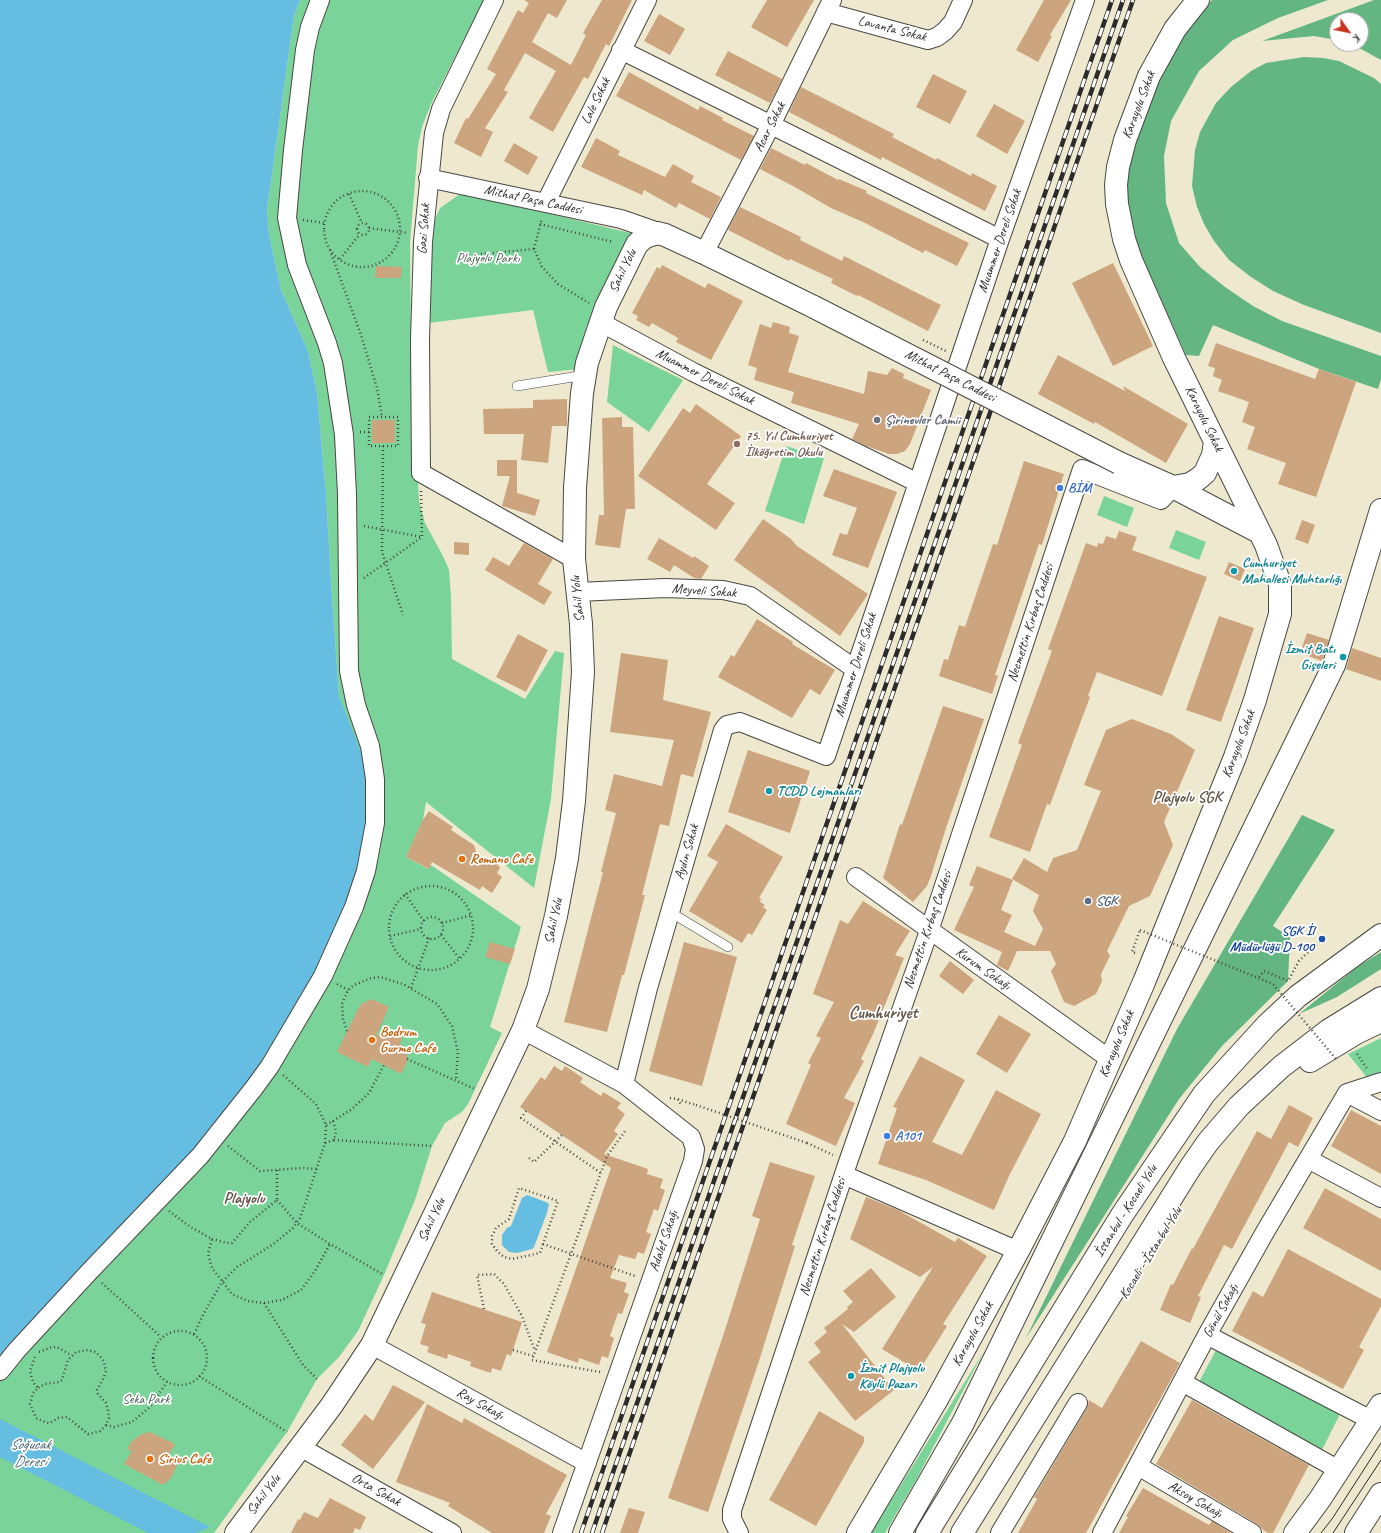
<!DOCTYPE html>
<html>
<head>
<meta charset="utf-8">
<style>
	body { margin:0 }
	#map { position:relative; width:1381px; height:1533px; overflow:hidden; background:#eee9ce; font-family:Caveat,sans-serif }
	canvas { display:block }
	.north { position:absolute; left:1329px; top:12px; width:40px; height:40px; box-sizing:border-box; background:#fff; border:1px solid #aaa; border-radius:50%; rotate:123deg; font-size:11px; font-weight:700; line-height:16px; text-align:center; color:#2b2b2b }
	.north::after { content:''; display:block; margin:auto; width:14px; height:18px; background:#c8321e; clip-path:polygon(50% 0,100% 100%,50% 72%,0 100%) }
</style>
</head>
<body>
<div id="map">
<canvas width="1381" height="1533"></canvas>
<div class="north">K</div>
</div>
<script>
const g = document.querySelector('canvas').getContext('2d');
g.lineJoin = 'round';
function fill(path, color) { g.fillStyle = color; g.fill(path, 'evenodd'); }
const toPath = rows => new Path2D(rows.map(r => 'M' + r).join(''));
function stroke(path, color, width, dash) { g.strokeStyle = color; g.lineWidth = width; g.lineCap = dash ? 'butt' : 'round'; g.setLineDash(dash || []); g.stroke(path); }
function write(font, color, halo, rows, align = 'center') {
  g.font = font + ' Caveat,sans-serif'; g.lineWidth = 3.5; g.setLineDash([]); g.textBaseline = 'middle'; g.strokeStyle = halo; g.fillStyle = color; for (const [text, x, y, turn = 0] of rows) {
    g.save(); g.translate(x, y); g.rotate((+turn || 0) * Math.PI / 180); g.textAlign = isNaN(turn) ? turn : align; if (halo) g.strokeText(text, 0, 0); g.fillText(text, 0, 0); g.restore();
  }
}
fill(toPath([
	[300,0,484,0,431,104,422,127,418,146,410,242,411,346,419,501,425,523,443,556,449,570,451,597,452,659,525,699,555,651,564,653,551,799,534,888,426,802,423,820,406,857,428,869,431,865,521,927,490,1027,502,1033,468,1104,463,1111,445,1123,432,1146,415,1200,384,1275,358,1331,339,1357,317,1379,287,1432,214,1533,0,1533,0,1361,344,711,339,696,332,596,326,494,317,392,308,351,281,290,269,234,267,210,294,16],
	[460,194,468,194,634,234,592,315,586,330,580,369,548,372,533,310,428,323,432,231,435,219,440,208],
	[613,345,683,380,649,432,607,402],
	[786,446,824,458,804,524,765,511],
	[1104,496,1134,508,1127,527,1097,515],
	[1176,530,1206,542,1199,560,1169,548],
	[1381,1038,1381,1075,1369,1080,1348,1054],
	[1216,1350,1340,1414,1321,1452,1198,1384],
	[984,1351,916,1480,885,1533,871,1533]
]), '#7ad49a');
fill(toPath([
	[1212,0,1328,0,1278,18,1233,40,1199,71,1171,121,1164,156,1166,203,1179,243,1200,267,1225,287,1253,306,1282,321,1381,356,1381,379,1378,389,1319,369,1213,325,1199,356,1186,355,1133,238,1127,209,1126,182,1129,158,1150,96,1193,17],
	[1374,0,1381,0,1381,60,1352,44,1361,44,1361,20,1337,20,1337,40,1314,36,1262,41],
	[1304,57,1323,58,1339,61,1374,78,1381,84,1381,333,1304,305,1273,291,1251,277,1229,260,1214,241,1204,224,1197,207,1192,186,1195,150,1200,132,1216,103,1231,87,1251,71,1266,63],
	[1302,815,1335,830,1273,926,1290,937,1288,981,1222,1046,1179,1099,1026,1338,1177,1029],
	[1381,952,1381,969,1337,997,1299,1014,1357,967]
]), '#63b682');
fill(toPath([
	[0,0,300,0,294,16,267,210,269,234,281,290,308,351,317,392,326,494,332,596,339,696,366,765,367,812,364,848,360,873,318,970,255,1075,196,1149,0,1361],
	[527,1195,546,1202,549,1204,547,1213,534,1247,532,1249,517,1253,509,1252,502,1245,502,1235,507,1228,511,1226,522,1198],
	[0,1419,210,1527,196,1533,148,1533,0,1457]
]), '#65bde2');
fill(toPath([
	[524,0,567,0,557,18,548,13,532,42,571,65,586,35,583,33,602,0,632,0,609,46,606,44,588,79,584,77,553,132,529,118,556,71,525,53,504,90,508,92,485,128,493,132,481,157,454,143,466,118,468,119,496,74,487,69,518,10,523,13,529,3],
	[767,0,814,0,787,47,751,27],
	[1044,0,1071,0,1050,35,1052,36,1038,62,1016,50],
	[659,14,685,29,670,55,644,41],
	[728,51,782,79,770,103,715,75],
	[629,72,698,110,700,106,723,118,722,120,754,136,741,160,616,96],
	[933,74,967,91,950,124,916,107],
	[801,87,894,134,892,137,936,160,937,158,971,176,972,173,997,186,985,211,882,157,881,160,789,112],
	[994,104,1025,121,1007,154,976,136],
	[596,138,620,151,618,155,665,177,673,164,694,176,691,182,721,197,710,219,679,203,676,208,644,190,642,195,581,167],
	[514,143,538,157,528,175,504,161],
	[771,148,805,165,806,163,838,180,839,179,867,191,866,193,969,243,957,266,925,250,923,253,863,222,831,208,793,186,760,169],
	[740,207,801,237,800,240,842,261,844,256,941,305,928,331,858,295,857,296,831,283,833,279,790,259,789,261,730,231,728,229],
	[1113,263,1153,346,1113,366,1072,283],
	[662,265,705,288,708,283,743,301,711,360,676,342,678,338,652,323,649,327,636,320,638,316,632,313,657,267,660,269],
	[376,266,402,267,401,278,375,278],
	[773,322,790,327,789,333,799,336,788,372,864,394,868,371,887,375,892,368,904,374,903,378,931,390,910,444,905,451,897,454,889,454,866,446,852,439,859,424,791,403,794,392,754,380,757,368,748,365,760,324,771,328],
	[1216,343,1315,379,1319,369,1356,382,1316,497,1278,484,1286,463,1247,449,1255,427,1242,422,1249,402,1218,391,1222,380,1213,376,1215,368,1208,366],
	[1058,355,1125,391,1123,386,1188,424,1166,463,1095,422,1094,424,1038,394],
	[567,399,567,426,552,426,548,463,521,460,524,434,484,434,483,409,533,408,533,400],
	[696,404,741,436,707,484,735,503,716,530,638,476,683,408,690,413],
	[622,417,622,427,633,427,635,509,626,509,620,548,595,545,599,515,604,515,602,418],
	[372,420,395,420,395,443,372,443],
	[497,460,517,460,517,493,540,500,535,516,502,506,510,476,497,476],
	[1024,461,1064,474,1042,545,1039,544,995,675,998,676,992,694,939,676,944,659,948,660,959,625,965,627,993,544,997,545],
	[834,469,897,492,868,568,832,555,840,533,847,535,857,508,823,496],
	[763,519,791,539,797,546,868,594,840,636,734,560],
	[1302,520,1315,525,1308,544,1295,539],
	[1119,531,1137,537,1132,550,1207,577,1162,696,1097,672,1088,696,1090,697,1075,737,1050,805,1047,804,1030,852,989,837,1022,745,1018,743,1052,651,1048,649,1086,543,1097,547,1098,543,1103,544,1106,536,1116,539],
	[659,538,693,558,694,556,709,566,701,579,694,578,674,565,670,572,647,559],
	[454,542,469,543,469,555,454,554],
	[524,543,553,559,538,584,552,592,544,605,485,570,493,557,509,566],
	[1229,562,1245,569,1240,581,1224,574],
	[1219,616,1254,628,1221,722,1186,710],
	[757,619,793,642,792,644,835,670,820,695,810,689,792,718,718,677,731,655,734,657],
	[1307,633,1329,640,1322,661,1300,653],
	[518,634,548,650,526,692,496,677],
	[1352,648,1381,658,1381,681,1346,669],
	[621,653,668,660,663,700,711,712,693,777,681,774,669,826,660,824,642,895,645,895,624,975,622,975,607,1032,564,1022,603,872,601,872,616,813,605,810,614,774,662,786,674,740,610,732],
	[943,706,984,719,947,825,931,876,927,886,913,902,883,878,900,824,902,825],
	[1132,719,1171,734,1195,750,1164,822,1173,845,1150,896,1129,906,1107,951,1110,956,1101,974,1102,981,1096,994,1074,1006,1064,1002,1051,971,1056,964,1050,951,1017,951,1008,971,997,965,1002,952,954,930,974,887,969,885,977,866,1013,880,1001,910,1012,915,1004,932,1035,946,1043,929,1033,911,1039,895,1012,879,1024,858,1047,872,1053,858,1077,850,1101,791,1084,785,1106,730],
	[748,750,810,771,790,833,728,812],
	[429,811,453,827,451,830,474,845,477,855,496,862,500,868,497,873,502,877,492,893,482,886,480,890,432,862,429,869,406,857,422,821],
	[726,824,783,857,759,898,761,899,760,902,765,905,763,907,767,910,752,935,748,933,742,943,689,911,718,862,707,856],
	[863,901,910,931,895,955,904,958,873,1034,861,1059,864,1061,844,1098,855,1103,836,1146,786,1124,811,1065,808,1063,821,1038,816,1036,834,1002,813,994,840,920,848,924],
	[490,942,515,949,510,964,485,957],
	[684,942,737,957,702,1086,649,1071],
	[950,961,974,980,963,994,939,976],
	[371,999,389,1007,376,1036,407,1028,400,1043,407,1052,407,1062,401,1074,372,1059,368,1067,337,1052,360,1005],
	[999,1015,1031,1034,1007,1073,976,1054],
	[920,1056,965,1080,932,1142,962,1155,996,1090,1041,1114,1009,1176,994,1210,926,1180,878,1164,897,1108,893,1107],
	[554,1066,562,1071,565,1066,583,1078,580,1082,601,1096,603,1092,621,1103,617,1108,625,1114,614,1131,618,1134,604,1154,648,1169,647,1174,663,1179,660,1188,665,1190,658,1211,654,1209,646,1232,651,1234,644,1254,638,1252,635,1259,619,1255,610,1278,627,1283,624,1292,629,1294,622,1314,618,1313,610,1336,614,1338,608,1358,602,1356,599,1365,579,1358,578,1363,547,1352,611,1168,520,1107,541,1077,545,1080],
	[1289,1105,1313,1118,1298,1147,1289,1142,1232,1249,1224,1245,1198,1296,1201,1297,1190,1323,1160,1310,1171,1284,1173,1285,1192,1248,1193,1249,1257,1131,1271,1139],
	[1351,1110,1381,1126,1381,1174,1331,1146],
	[770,1162,815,1176,792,1245,795,1246,759,1361,708,1512,668,1498,724,1333,760,1219,752,1216],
	[1325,1188,1381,1219,1381,1271,1303,1228],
	[866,1197,898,1210,955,1242,958,1238,987,1256,943,1324,947,1326,919,1371,882,1349,933,1267,920,1277,850,1239],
	[1288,1249,1381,1299,1381,1306,1359,1347,1364,1350,1343,1389,1232,1331,1253,1291,1263,1297],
	[871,1268,896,1297,854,1332,842,1324,894,1390,855,1421,808,1362,821,1352,814,1343,827,1332,824,1328,848,1309,847,1307,853,1302,843,1291],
	[432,1292,522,1322,511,1356,507,1354,501,1371,492,1368,491,1373,470,1366,471,1362,448,1354,447,1359,427,1352,429,1347,420,1344,426,1324,421,1323],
	[1141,1341,1180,1363,1086,1533,1018,1533,1037,1499,1034,1497,1087,1408,1089,1400,1102,1408],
	[393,1385,425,1402,373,1469,341,1445,365,1414,373,1421],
	[1192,1400,1309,1465,1273,1533,1268,1533,1262,1529,1257,1524,1156,1464],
	[427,1404,462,1423,464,1418,567,1475,546,1514,551,1516,544,1533,492,1533,448,1506,450,1503,396,1482],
	[819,1411,864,1437,864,1442,816,1526,769,1500],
	[150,1432,175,1444,167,1458,179,1461,171,1478,163,1485,124,1464,132,1451,127,1449,133,1440,142,1434],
	[1143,1488,1209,1525,1212,1521,1231,1533,1119,1533,1128,1517,1126,1516],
	[330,1498,366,1517,360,1530,355,1528,353,1533,291,1533,298,1519,300,1520,304,1512,318,1518],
	[629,1508,645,1512,638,1533,620,1533]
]), '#cca47d');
const lane = toPath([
	[517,386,585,375],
	[670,912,728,947]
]);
const street = toPath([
	[494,0,441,109,434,133,423,242,420,339,421,473,574,559],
	[826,12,928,40,937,37,945,31,953,22,963,0],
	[621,50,1000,239],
	[428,178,621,219,664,234],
	[546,202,647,0],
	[704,253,771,125,832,0],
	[600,322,693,372,918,483],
	[578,592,665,588,723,590,750,596,855,669],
	[856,877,1111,1060],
	[523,1030,624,1084,691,1137,695,1149,693,1161,562,1533],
	[1381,1082,1347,1093,1381,1111],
	[624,1084,648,988,723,730,727,725,740,722,826,756,1000,239,1085,0],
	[1308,1159,1381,1198],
	[844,1175,1018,1251],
	[1207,1335,1371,1420],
	[372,1345,587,1463],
	[0,1371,17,1350,89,1272,200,1156,254,1088,270,1066,323,976,354,907,366,871,375,823,375,779,370,746,356,705,349,671,347,494,344,435,333,363,327,343,297,265,287,218,293,150,305,50,310,27,320,0],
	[1182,1382,1339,1470],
	[300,1447,452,1533],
	[1138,1466,1252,1533],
	[739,1533,732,1519,732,1510,848,1162,929,931,1082,469,1161,500,1173,487],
	[1000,1533,1078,1403],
	[1102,1533,1207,1335,1265,1232,1347,1093]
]);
const secondary = toPath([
	[1119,463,1173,487,1259,532],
	[1173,487,1190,484,1198,479,1205,473,1213,455,1215,442],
	[236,1533,332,1405,372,1345,523,1030,538,989,556,916,567,858,574,801,583,672,581,624,574,559,575,488,582,393,587,363,606,307,637,244,645,237,657,233,665,235,704,253,814,307],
	[858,1533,936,1401,1018,1251,1075,1141,1144,982,1235,757,1255,700,1280,614,1280,584,1266,545,1174,358,1131,260,1124,239,1117,204,1116,185,1118,167,1125,140,1149,76,1175,29,1198,0],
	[1295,1533,1320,1499,1381,1405],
	[1356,1533,1381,1494]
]);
const highway = toPath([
	[1310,1061,1356,1033,1381,1021],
	[900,1533,963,1423,1334,665,1381,510],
	[927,1533,1122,1215,1204,1094,1267,1025,1298,996,1381,935],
	[962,1533,1190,1168,1208,1142,1239,1106,1281,1067,1329,1030,1381,998]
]);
stroke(lane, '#484843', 10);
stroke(street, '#484843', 20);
stroke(secondary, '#484843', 24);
stroke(highway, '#484843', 24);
stroke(toPath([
	'324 229a38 38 0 1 1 76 0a38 38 0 1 1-76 0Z',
	[349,194,362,223],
	[303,220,325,223],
	'357 229a6 6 0 1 1 12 0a6 6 0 1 1-12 0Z',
	[540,224,613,242],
	[369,228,408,233],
	[534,249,542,218],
	[330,250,361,335,377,388,382,417],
	[461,256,534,249,542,267,558,284,589,303],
	[340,259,360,234],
	[923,340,946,351],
	[369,417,398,417,398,446,369,446,369,417],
	[360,432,369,432],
	[383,446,382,552,403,615],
	[364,526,422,537],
	[364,578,422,537,421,491],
	'389 928a42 42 0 1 1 84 0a42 42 0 1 1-84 0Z',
	[405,894,424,921],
	'421 928a11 11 0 1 1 22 0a11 11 0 1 1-22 0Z',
	[442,923,472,915],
	[441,935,460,959],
	[390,936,421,929],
	[1135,953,1132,952,1140,930],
	[1259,977,1264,971,1288,981,1299,961,1322,939],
	[337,984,348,990],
	[411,988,429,938],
	[347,1031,343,1019,342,1004,348,990,354,985,371,978,380,977,403,984,437,1004,452,1026,458,1052,456,1080],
	[1357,1054,1368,1070],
	[407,1059,475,1089],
	[670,1098,677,1099,696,1105],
	[678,1099,681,1105],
	[526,1111,521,1118,601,1173],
	[333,1121,352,1109,369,1093,384,1065],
	[334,1140,432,1146],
	[325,1143,334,1140,336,1131,333,1121,326,1125],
	[807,1143,833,1155],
	[228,1146,260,1171,304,1168,317,1169],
	[529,1158,534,1162,562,1135],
	[277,1200,297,1223,330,1244,384,1275],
	[169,1211,189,1226,212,1239,208,1254,212,1268,232,1294,248,1301,264,1303,282,1300,301,1290,315,1271,330,1244],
	[212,1239,227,1243,232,1243,250,1222,277,1200,277,1170],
	[543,1244,540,1253,512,1259,504,1257,497,1251,492,1244,492,1236,496,1228,509,1219,519,1188,558,1201,543,1244,635,1276],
	[102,1283,161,1337],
	[264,1303,303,1365,317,1379],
	[484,1309,477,1275,494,1274,504,1284,522,1316,535,1351],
	'153 1358a27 27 0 1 1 54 0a27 27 0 1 1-54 0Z',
	[194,1334,204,1313,222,1282,237,1267,272,1245,293,1228,300,1218,306,1201,325,1143,326,1125,316,1104,283,1075],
	[513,1350,533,1356],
	[39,1352,52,1347,57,1347,71,1355],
	[35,1357,30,1371,33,1382,38,1388,33,1393,30,1404,36,1418,45,1422,50,1423,58,1418,67,1417,88,1434,100,1431,106,1425,109,1418,108,1410,106,1403,98,1394,97,1390,104,1377,106,1371,104,1362,100,1356,95,1352,88,1350,76,1352,68,1360,62,1380,59,1382,45,1384,38,1388],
	[600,1372,532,1360,607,1156,625,1131],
	[199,1376,287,1432],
	[106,1425,114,1427,132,1422,150,1407,167,1382]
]), '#484843', 2.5, [1, 3]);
stroke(lane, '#fff', 9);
stroke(street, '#fff', 18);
stroke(secondary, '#fff', 22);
stroke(highway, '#fff', 22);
stroke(toPath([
	[1321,1533,1332,1519,1381,1443],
	[1333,1533,1381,1460]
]), '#2b2b2b', 1);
const rail = toPath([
	[581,1533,1112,0],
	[592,1533,1123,0],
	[602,1533,1133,0]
]);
stroke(rail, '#2b2b2b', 4.5);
stroke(rail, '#fff', 3, [9]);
const secondaryBridge = toPath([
	[814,307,1119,463]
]);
stroke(secondaryBridge, '#484843', 24, []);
stroke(toPath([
	[1140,930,1273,984,1336,1059],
	[696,1105,807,1143]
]), '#484843', 2.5, [1, 3]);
stroke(secondaryBridge, '#fff', 22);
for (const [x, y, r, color] of [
	[877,420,4,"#6b7280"],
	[737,444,4,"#8d6e63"],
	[1060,488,4,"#3f7fe0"],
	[1234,571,4,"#0f9aa8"],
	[1343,657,4,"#0f9aa8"],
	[769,791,4,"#0f9aa8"],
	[462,859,4,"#e8710a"],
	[1088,901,4,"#5c6f8a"],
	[1322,939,4,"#1a4fb4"],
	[372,1040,4,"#e8710a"],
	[887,1136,4,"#3f7fe0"],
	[851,1376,4,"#0f9aa8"],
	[150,1459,4,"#e8710a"]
]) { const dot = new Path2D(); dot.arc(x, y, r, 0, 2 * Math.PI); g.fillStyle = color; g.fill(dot); stroke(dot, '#fff', 1.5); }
write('14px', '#2b2b2b', '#fff', [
	["Lavanta Sokak",892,29,14],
	["Lale Sokak",596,101,-64],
	["Karayolu Sokak",1139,105,-69],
	["Acar Sokak",770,127,-63],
	["Mithat Paşa Caddesi",533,200,12],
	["Gazi Sokak",424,229,-86],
	["Muammer Dereli Sokak",1000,241,-71],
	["Sahil Yolu",623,271,-64],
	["Mithat Paşa Caddesi",950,376,27],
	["Muammer Dereli Sokak",705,377,27],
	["Karayolu Sokak",1204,419,64],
	["Meyveli Sokak",704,591,4],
	["Sahil Yolu",578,599,-96],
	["Necmettin Kırbaş Caddesi",1031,623,-72],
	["Muammer Dereli Sokak",856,665,-72],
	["Karayolu Sokak",1239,744,-69],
	["Aydın Sokak",687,852,-74],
	["Sahil Yolu",554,921,-78],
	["Necmettin Kırbaş Caddesi",928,930,-71],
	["Kurum Sokağı",983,969,35],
	["Karayolu Sokak",1117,1044,-67],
	["İstanbul - Kocaeli Yolu",1126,1211,-58],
	["Sahil Yolu",432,1220,-65],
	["Necmettin Kırbaş Caddesi",823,1237,-72],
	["Adalet Sokağı",664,1241,-71],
	["Kocaeli - İstanbul Yolu",1151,1253,-58],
	["Gönül Sokağı",1221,1311,-61],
	["Karayolu Sokak",973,1334,-61],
	["Ray Sokağı",480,1404,29],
	["Orta Sokak",376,1490,29],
	["Sahil Yolu",264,1495,-53],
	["Aksoy Sokağı",1195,1500,30]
]);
write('14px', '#435e4c', '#fff', [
	["Plajyolu Parkı",488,258],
	["Seka Park",146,1399]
]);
write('bold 14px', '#5b616d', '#fff', [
	["Şirinevler Camii",885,420]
], 'left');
write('bold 14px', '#785e54', '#fff', [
	["75. Yıl Cumhuriyet",745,436],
	["İlköğretim Okulu",745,452]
], 'left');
write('bold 14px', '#366cbe', '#fff', [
	["BİM",1068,488],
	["A101",895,1136]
], 'left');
write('bold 14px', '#0d838f', '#fff', [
	["Cumhuriyet",1242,563],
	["Mahallesi Muhtarlığı",1242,579],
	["İzmit Batı",1335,649,"right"],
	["Gişeleri",1335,665,"right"],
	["TCDD Lojmanları",777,791],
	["İzmit Plajyolu",859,1368],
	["Köylü Pazarı",859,1384]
], 'left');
write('bold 14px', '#c56008', '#fff', [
	["Romano Cafe",470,859],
	["Bodrum",380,1032],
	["Gurme Cafe",380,1048],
	["Sirius Cafe",158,1459]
], 'left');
write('bold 14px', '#4e5e75', '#fff', [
	["SGK",1096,901]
], 'left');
write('bold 14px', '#164399', '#fff', [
	["SGK İl",1314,931],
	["Müdürlüğü D-100",1314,947]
], 'right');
write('italic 15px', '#3f5e6b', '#fff', [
	["Soğucak",30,1445],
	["Deresi",30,1462]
]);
write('bold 16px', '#635548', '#fff', [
	["Plajyolu SGK",1187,798],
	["Plajyolu",244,1199]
]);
write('bold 18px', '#635548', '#fff', [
	["Cumhuriyet",883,1013]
]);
</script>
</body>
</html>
